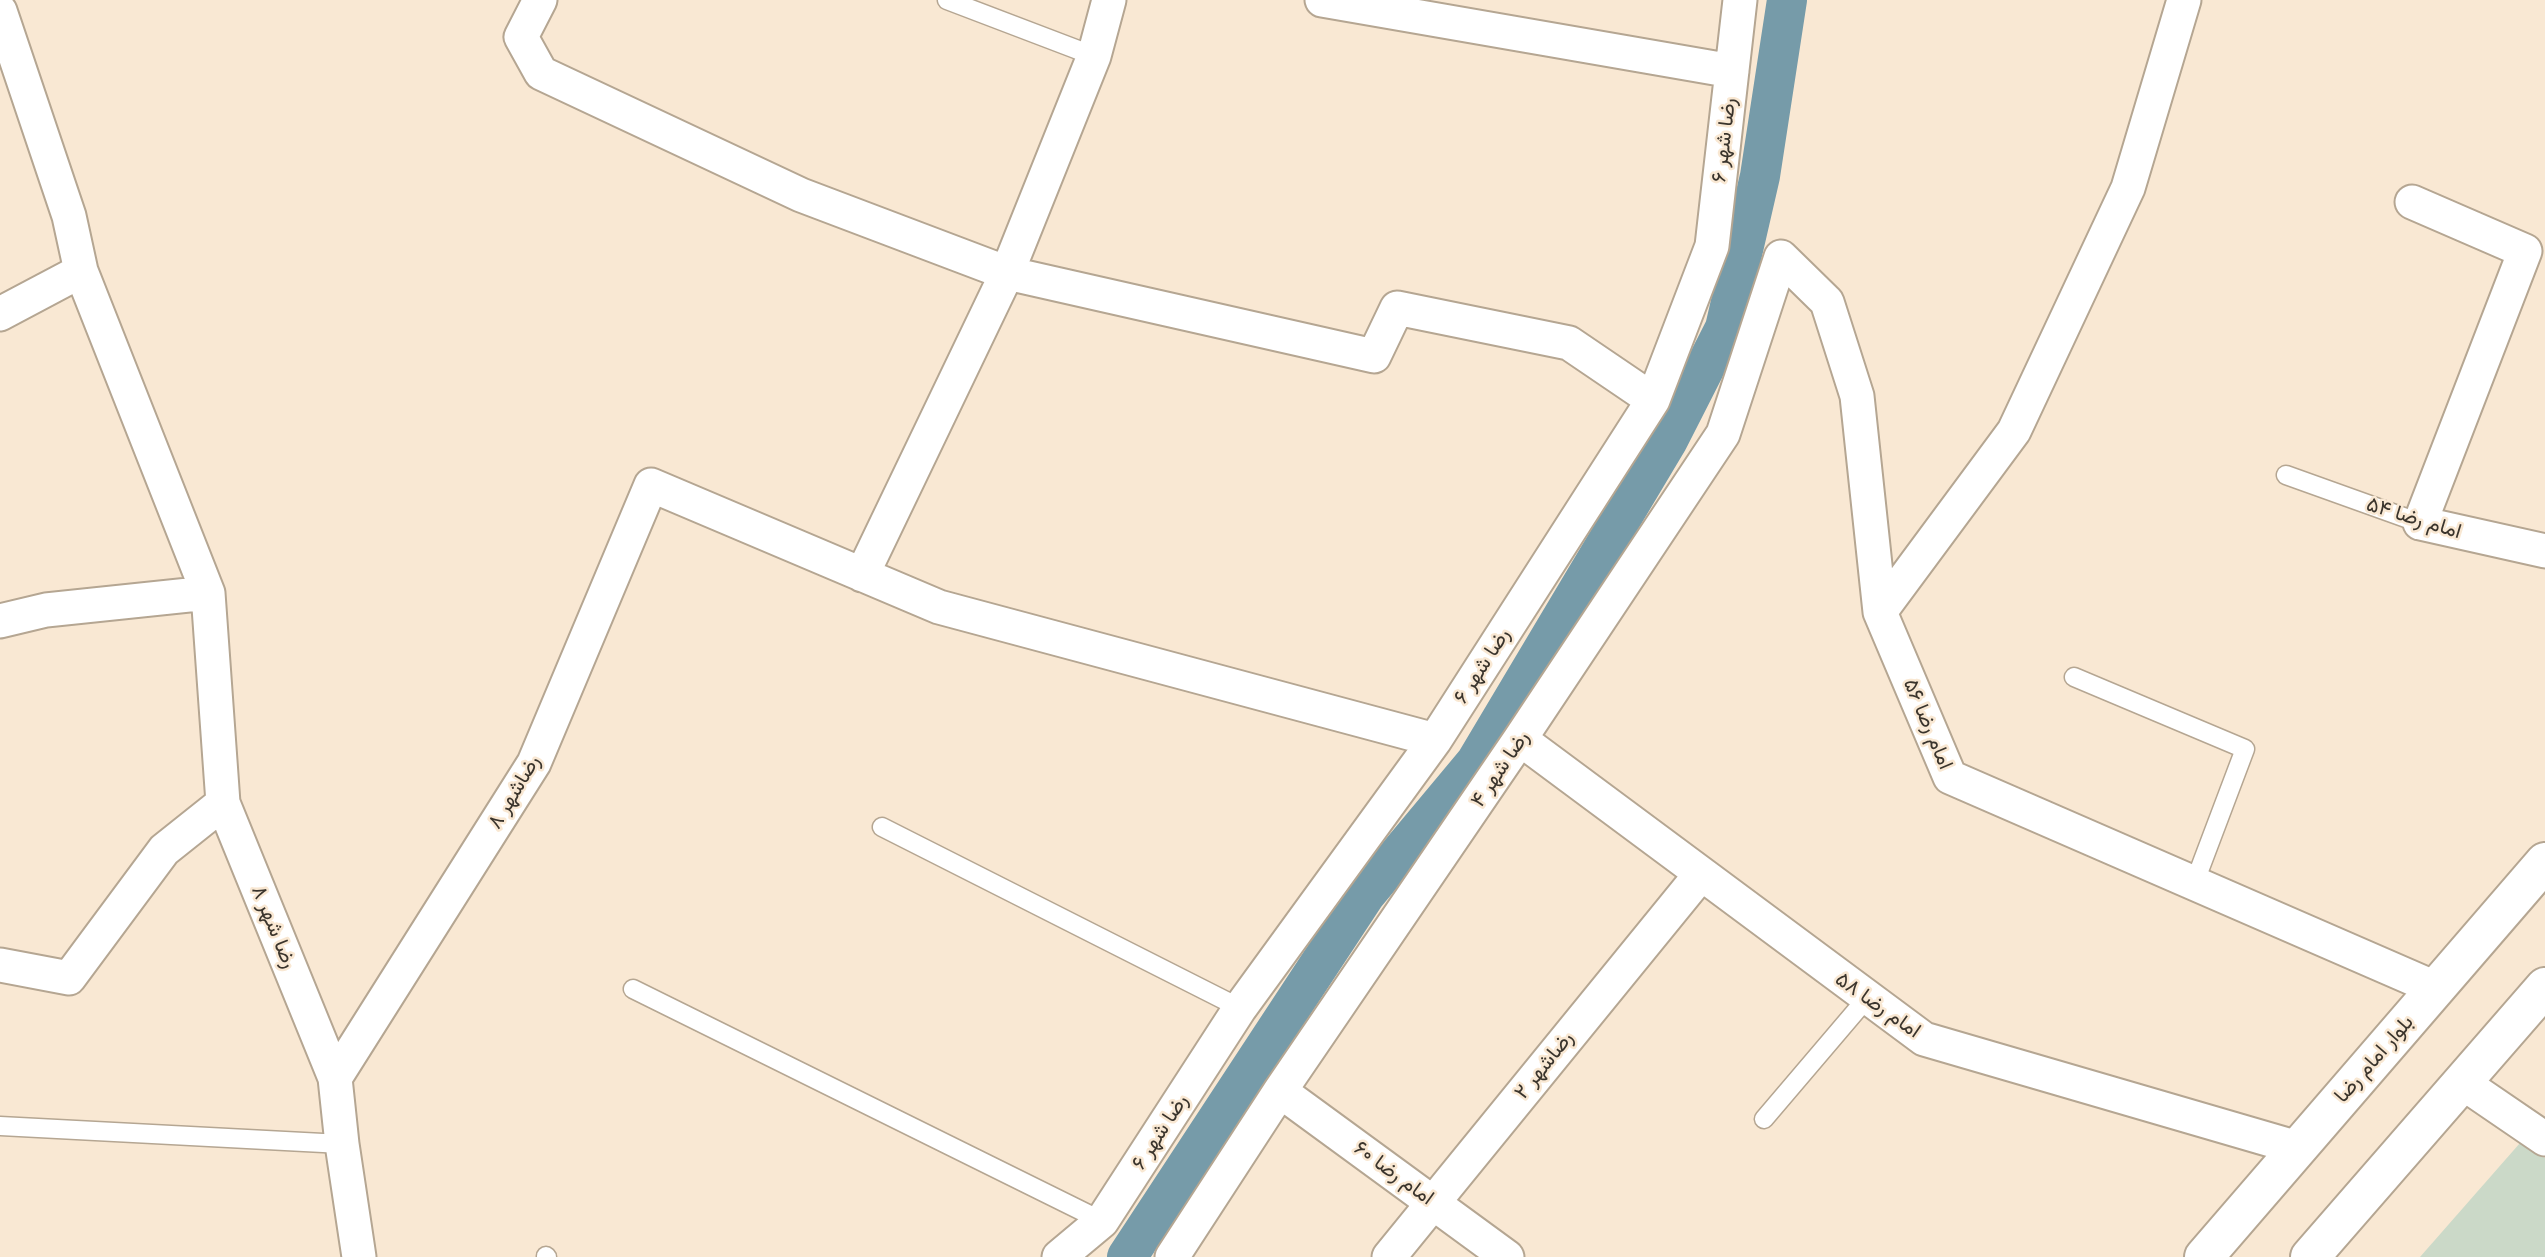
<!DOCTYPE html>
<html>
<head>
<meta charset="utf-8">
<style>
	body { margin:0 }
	canvas { display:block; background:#f9e8d3 }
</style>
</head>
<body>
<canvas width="2545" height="1257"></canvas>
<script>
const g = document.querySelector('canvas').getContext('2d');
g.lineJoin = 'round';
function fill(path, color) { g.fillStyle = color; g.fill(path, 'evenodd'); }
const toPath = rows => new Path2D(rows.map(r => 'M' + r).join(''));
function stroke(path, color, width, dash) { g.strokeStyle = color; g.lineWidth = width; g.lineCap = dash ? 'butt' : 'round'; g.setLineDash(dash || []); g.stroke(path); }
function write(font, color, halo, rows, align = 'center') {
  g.font = font + ' Mulish,Vazirmatn,sans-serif'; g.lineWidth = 5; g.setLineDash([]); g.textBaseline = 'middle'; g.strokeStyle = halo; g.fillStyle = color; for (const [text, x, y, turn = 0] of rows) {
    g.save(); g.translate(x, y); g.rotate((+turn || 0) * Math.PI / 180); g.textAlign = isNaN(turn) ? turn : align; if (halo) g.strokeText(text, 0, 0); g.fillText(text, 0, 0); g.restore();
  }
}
fill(toPath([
	[2520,1143,2545,1158,2545,1257,2420,1257]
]), '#cbd9c8');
stroke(toPath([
	[1127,1257,1365,895,1476,762,1668,440,1725,328,1760,176,1787,0]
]), '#769ba9', 40);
const lane = toPath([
	[947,0,1094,56],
	[2286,475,2420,523],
	[2074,677,2245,749,2194,884],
	[882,827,1240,1008],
	[633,989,1102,1221],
	[1764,1119,1867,998],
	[0,1126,342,1144],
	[546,1256,547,1257]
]);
const street = toPath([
	[540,0,521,37,541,73,801,195,1007,273,1374,356,1397,308,1569,343,1653,400],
	[1322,0,1732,71],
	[0,11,69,216,81,271,208,593,223,803,335,1078,342,1144,359,1257],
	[2412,202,2525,251,2420,523,2545,551],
	[0,314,81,271],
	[862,575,1007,273,1094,56,1109,0],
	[1880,612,2014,431,2128,188,2184,0],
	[0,621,46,610,208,593],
	[1520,739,1924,1039,2298,1148],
	[0,965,69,978,164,850,223,803],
	[335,1078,534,763,651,485,939,607,1435,740],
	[2463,1083,2545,1139],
	[1280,1091,1507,1257],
	[1059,1257,1102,1221,1240,1008,1435,740,1653,400,1712,246,1740,0],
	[1172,1257,1280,1091,1520,739,1723,434,1781,257,1827,302,1857,396,1880,612,1950,777,2435,988],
	[1389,1257,1701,874]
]);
const primary = toPath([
	[2204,1257,2545,862],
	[2310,1257,2545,987]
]);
stroke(lane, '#b5a692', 21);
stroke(street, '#b5a692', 37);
stroke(primary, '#b5a692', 42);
stroke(lane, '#fff', 18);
stroke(street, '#fff', 33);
stroke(primary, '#fff', 38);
write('21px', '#3a342c', '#f9e8d3', [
	["رضا شهر ۶",1724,140,-83],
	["امام رضا ۵۴",2414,518,17],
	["رضا شهر ۶",1482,666,-57],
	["امام رضا ۵۶",1928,724,67],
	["رضا شهر ۴",1500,769,-56],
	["رضاشهر ۸",514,792,-59],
	["رضا شهر ۸",274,927,68],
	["امام رضا ۵۸",1878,1005,35],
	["بلوار امام رضا",2374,1059,-49],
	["رضاشهر ۲",1544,1065,-51],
	["رضا شهر ۶",1160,1132,-57],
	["امام رضا ۶۰",1394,1173,36]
]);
</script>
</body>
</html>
